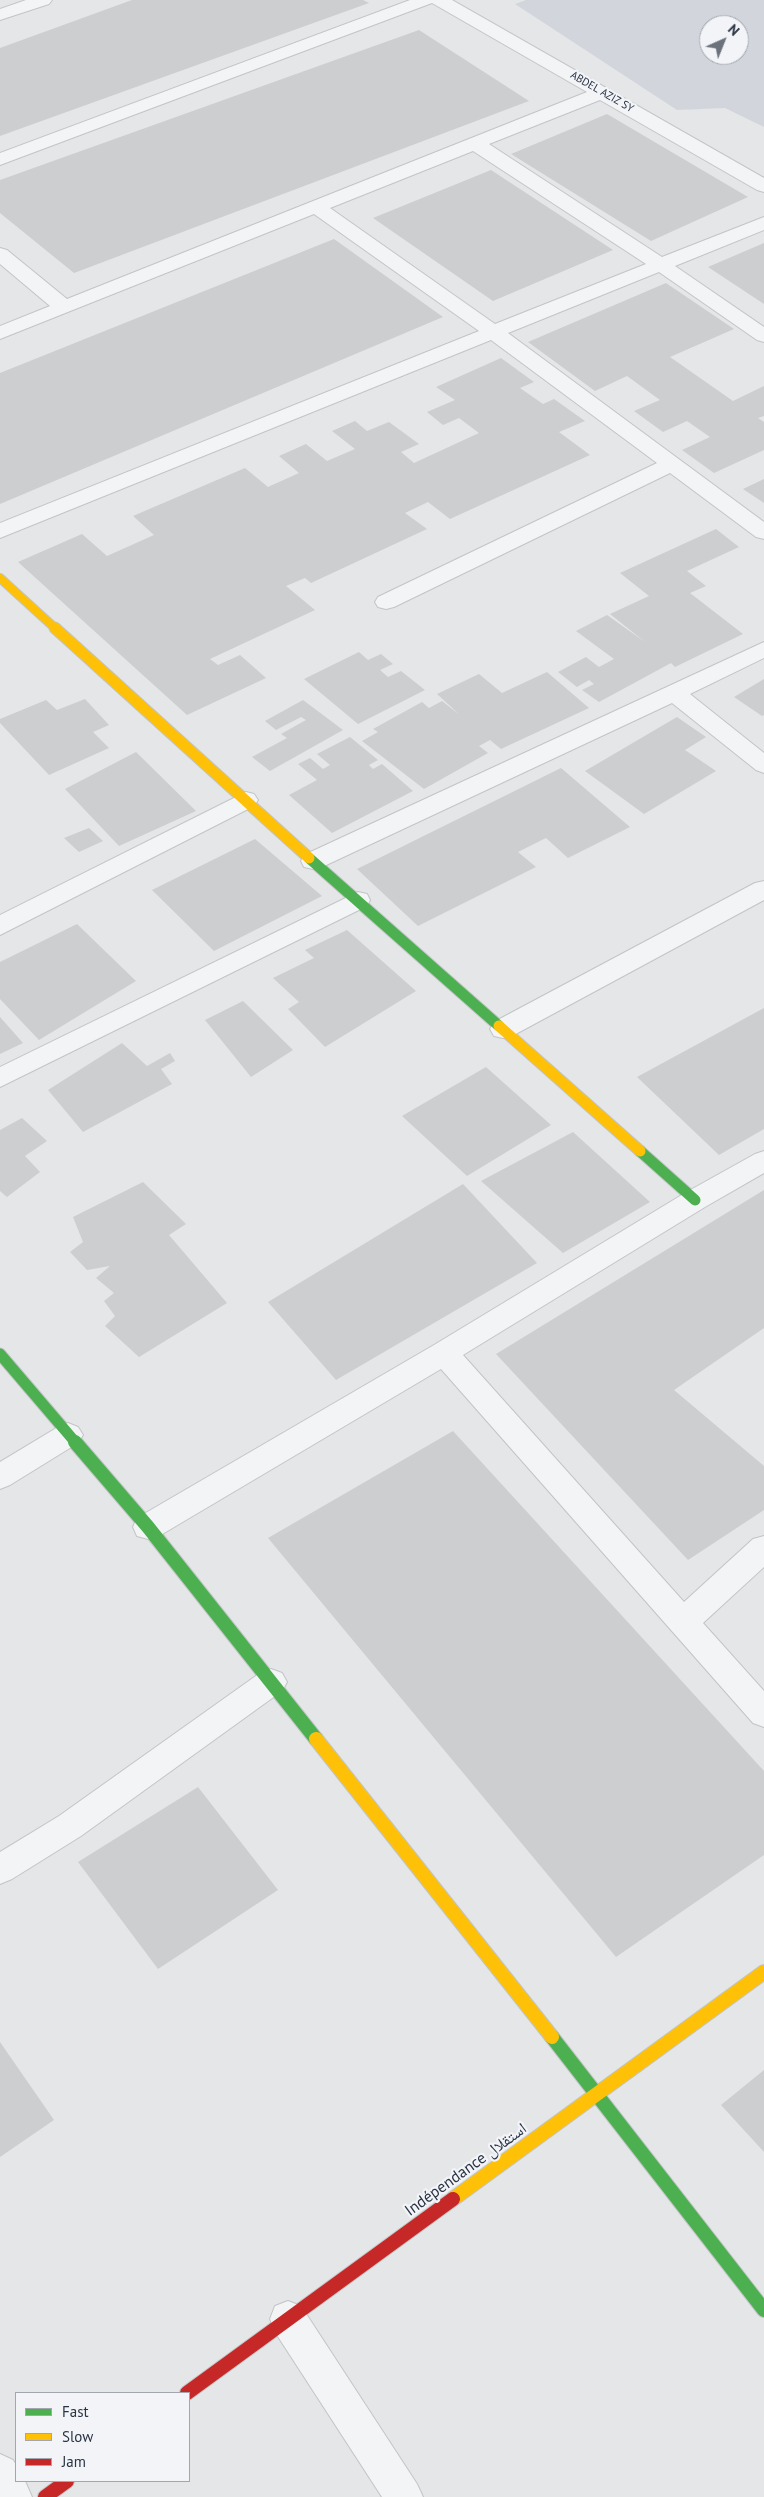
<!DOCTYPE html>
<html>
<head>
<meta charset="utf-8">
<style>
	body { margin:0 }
	#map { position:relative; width:764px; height:2497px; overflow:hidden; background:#e4e6e8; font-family:"PT Sans",sans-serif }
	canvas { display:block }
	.legend { position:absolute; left:15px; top:2392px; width:175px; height:90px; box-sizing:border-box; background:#f2f4f8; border:1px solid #a2a7af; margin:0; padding:6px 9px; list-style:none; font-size:15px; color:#2a3342 }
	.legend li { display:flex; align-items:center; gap:10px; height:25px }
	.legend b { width:25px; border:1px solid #a2a7af }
	.north { position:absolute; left:699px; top:15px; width:50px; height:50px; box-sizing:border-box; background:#f2f4f8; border:1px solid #a2a7af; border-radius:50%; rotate:44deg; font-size:14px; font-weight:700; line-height:20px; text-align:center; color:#2a3342 }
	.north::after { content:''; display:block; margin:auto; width:18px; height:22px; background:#6b727c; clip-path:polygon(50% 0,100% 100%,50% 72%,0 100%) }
</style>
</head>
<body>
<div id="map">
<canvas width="764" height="2497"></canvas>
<ul class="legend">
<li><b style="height:6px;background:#4caf50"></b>Fast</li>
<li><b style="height:6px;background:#ffc107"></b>Slow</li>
<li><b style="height:6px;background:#c62828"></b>Jam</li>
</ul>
<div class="north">N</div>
</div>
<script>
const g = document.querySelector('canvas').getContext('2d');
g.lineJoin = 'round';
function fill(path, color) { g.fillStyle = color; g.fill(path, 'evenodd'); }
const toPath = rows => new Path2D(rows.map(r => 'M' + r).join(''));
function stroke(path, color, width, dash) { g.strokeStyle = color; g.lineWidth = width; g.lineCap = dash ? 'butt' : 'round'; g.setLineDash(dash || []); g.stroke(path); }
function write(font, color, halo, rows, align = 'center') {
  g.font = font + ' "PT Sans","Noto Naskh Arabic",sans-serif'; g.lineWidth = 4.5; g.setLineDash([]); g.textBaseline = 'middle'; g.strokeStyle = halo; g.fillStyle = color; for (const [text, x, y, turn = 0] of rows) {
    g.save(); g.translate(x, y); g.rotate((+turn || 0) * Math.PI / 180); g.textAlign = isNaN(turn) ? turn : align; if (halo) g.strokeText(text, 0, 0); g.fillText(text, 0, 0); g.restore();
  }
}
fill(toPath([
	[526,0,764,0,764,127,725,108,677,110,515,4],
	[709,25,739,25,739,55,709,55]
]), '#d2d5db');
fill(toPath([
	[132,0,363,0,369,3,0,136,0,48],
	[419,30,529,101,74,273,0,213,0,180],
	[607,114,748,197,651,241,511,154],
	[491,170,613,250,493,301,373,218],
	[334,239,443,317,0,504,0,373],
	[764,243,764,304,708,267],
	[666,283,734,329,670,357,733,401,764,386,764,416,758,418,764,422,764,450,714,473,682,450,710,437,687,421,663,432,634,411,660,400,627,376,595,391,528,342],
	[501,358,534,382,520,388,543,404,554,399,585,421,559,432,590,455,450,519,428,502,405,513,427,529,311,583,305,578,286,586,315,610,210,659,218,665,240,655,266,678,187,715,18,562,82,534,107,556,154,535,133,516,245,468,268,487,299,473,279,456,306,444,327,461,355,449,332,431,355,421,367,431,389,422,419,444,401,452,414,463,479,433,459,418,443,425,427,412,455,400,436,387],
	[764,479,764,503,743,489],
	[716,529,739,547,687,571,706,586,690,593,743,634,675,667,671,663,599,702,582,690,594,684,589,680,577,687,558,672,586,657,599,667,614,659,576,631,607,615,645,642,610,614,649,596,620,573],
	[359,652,368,660,381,654,393,664,380,670,388,677,401,671,425,690,358,724,304,679],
	[547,672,589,708,501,749,490,740,479,746,488,753,424,789,362,741,378,732,373,729,422,702,429,708,442,701,460,715,437,694,479,674,502,693],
	[764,679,764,715,762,716,734,697],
	[85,699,109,725,93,732,109,748,49,775,0,723,0,719,46,700,57,710],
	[303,700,343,730,270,771,252,757,287,738,281,734,306,720,301,717,276,730,265,721],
	[677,717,706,737,685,750,716,771,644,814,585,771],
	[350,737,378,760,369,765,373,769,382,764,413,791,332,833,289,795,317,780,298,764,310,758,323,769,330,765,317,754],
	[136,752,196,811,119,846,65,789],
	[561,768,630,827,568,858,546,838,518,852,536,867,418,926,357,869],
	[89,828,103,841,79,852,64,838],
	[255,839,322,896,214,951,152,890],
	[77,924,136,981,39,1040,0,999,0,962],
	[347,930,416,991,325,1047,288,1009,299,1002,273,978,314,958,305,950],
	[243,1001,293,1050,251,1077,205,1020],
	[764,1008,764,1129,719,1155,637,1077],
	[0,1017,23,1043,0,1054],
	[122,1043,147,1066,170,1053,175,1061,161,1069,172,1084,83,1132,48,1090],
	[486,1067,551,1125,467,1176,402,1116],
	[22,1118,47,1141,25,1156,40,1172,7,1197,0,1191,0,1130],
	[573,1132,650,1202,563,1253,481,1181],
	[143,1182,186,1224,169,1235,227,1303,139,1357,105,1326,115,1316,104,1301,114,1293,96,1278,110,1266,87,1270,70,1252,83,1242,73,1217],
	[463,1184,537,1263,336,1380,268,1302],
	[764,1190,764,1328,674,1390,764,1466,764,1510,688,1560,496,1354],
	[453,1431,764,1771,764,1855,616,1957,268,1538],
	[198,1787,278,1890,158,1969,78,1862],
	[0,2042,54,2120,0,2157],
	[764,2070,764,2152,721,2105]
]), '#ccced0');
const street = toPath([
	[26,0,52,0,49,4,0,20,0,9,26,0],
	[410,0,452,0,764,178,764,192,757,190,600,100,489,144,662,257,764,217,764,230,675,266,764,327,764,342,757,340,659,272,508,333,764,522,764,539,756,537,670,473,394,607,386,609,378,607,375,602,378,597,657,463,491,340,0,538,0,523,479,331,314,214,0,339,0,326,50,306,0,264,0,248,7,250,67,299,587,92,432,3,0,165,0,153,410,0],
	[473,151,646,264,495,324,330,208,473,151],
	[764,642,764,658,690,694,764,753,764,773,756,770,672,703,322,867,313,869,304,867,301,861,304,855,764,642],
	[246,792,254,794,258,800,254,806,0,935,0,915,246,792],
	[764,881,764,900,512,1036,503,1038,494,1036,490,1029,494,1022,755,883,764,881],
	[358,892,367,894,370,900,367,906,0,1087,0,1067,358,892],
	[764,1151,764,1173,705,1207,463,1355,684,1602,753,1539,764,1536,764,1567,703,1623,764,1691,764,1727,753,1723,441,1369,159,1536,148,1539,137,1536,133,1527,137,1518,434,1345,685,1193,755,1154,764,1151],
	[68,1423,78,1427,83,1435,78,1443,10,1485,0,1489,0,1462,58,1427,68,1423],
	[271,1669,282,1673,287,1682,282,1691,81,1836,12,1879,0,1884,0,1852,59,1816,260,1673,271,1669],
	[288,2301,301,2306,417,2484,423,2497,382,2497,275,2332,270,2319,275,2306,288,2301],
	[0,2454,13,2460,16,2465,16,2481,25,2481,32,2497,0,2497,0,2454]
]);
const fastFar1 = toPath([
	[309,858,499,1026],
	[640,1151,695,1200],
	[0,1354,76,1443]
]);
const fast = toPath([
	[75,1442,148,1527,316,1739],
	[552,2037,764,2310]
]);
const slowFar2 = toPath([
	[0,578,56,629]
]);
const slowFar1 = toPath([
	[55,628,309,858],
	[499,1026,640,1151]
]);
const slow = toPath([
	[316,1739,552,2037],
	[453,2199,764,1972]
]);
const jam = toPath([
	[187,2393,453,2199],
	[45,2497,67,2481]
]);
stroke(street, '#c2c4c6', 2);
stroke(fastFar1, '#c2c4c6', 13);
stroke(fast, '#c2c4c6', 16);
stroke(slowFar2, '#c2c4c6', 10);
stroke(slowFar1, '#c2c4c6', 13);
stroke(slow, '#c2c4c6', 16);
stroke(jam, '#c2c4c6', 16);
fill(street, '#f3f4f6');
stroke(fastFar1, '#4caf50', 11);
stroke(fast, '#4caf50', 14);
stroke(slowFar2, '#ffc107', 8);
stroke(slowFar1, '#ffc107', 11);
stroke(slow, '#ffc107', 14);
stroke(jam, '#c62828', 14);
write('11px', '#2a3342', '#f2f4f8', [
	["ABDEL AZIZ SY",602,92,30]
]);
write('16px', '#2a3342', '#f2f4f8', [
	["Indépendance استقلال",466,2170,-36]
]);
</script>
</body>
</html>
